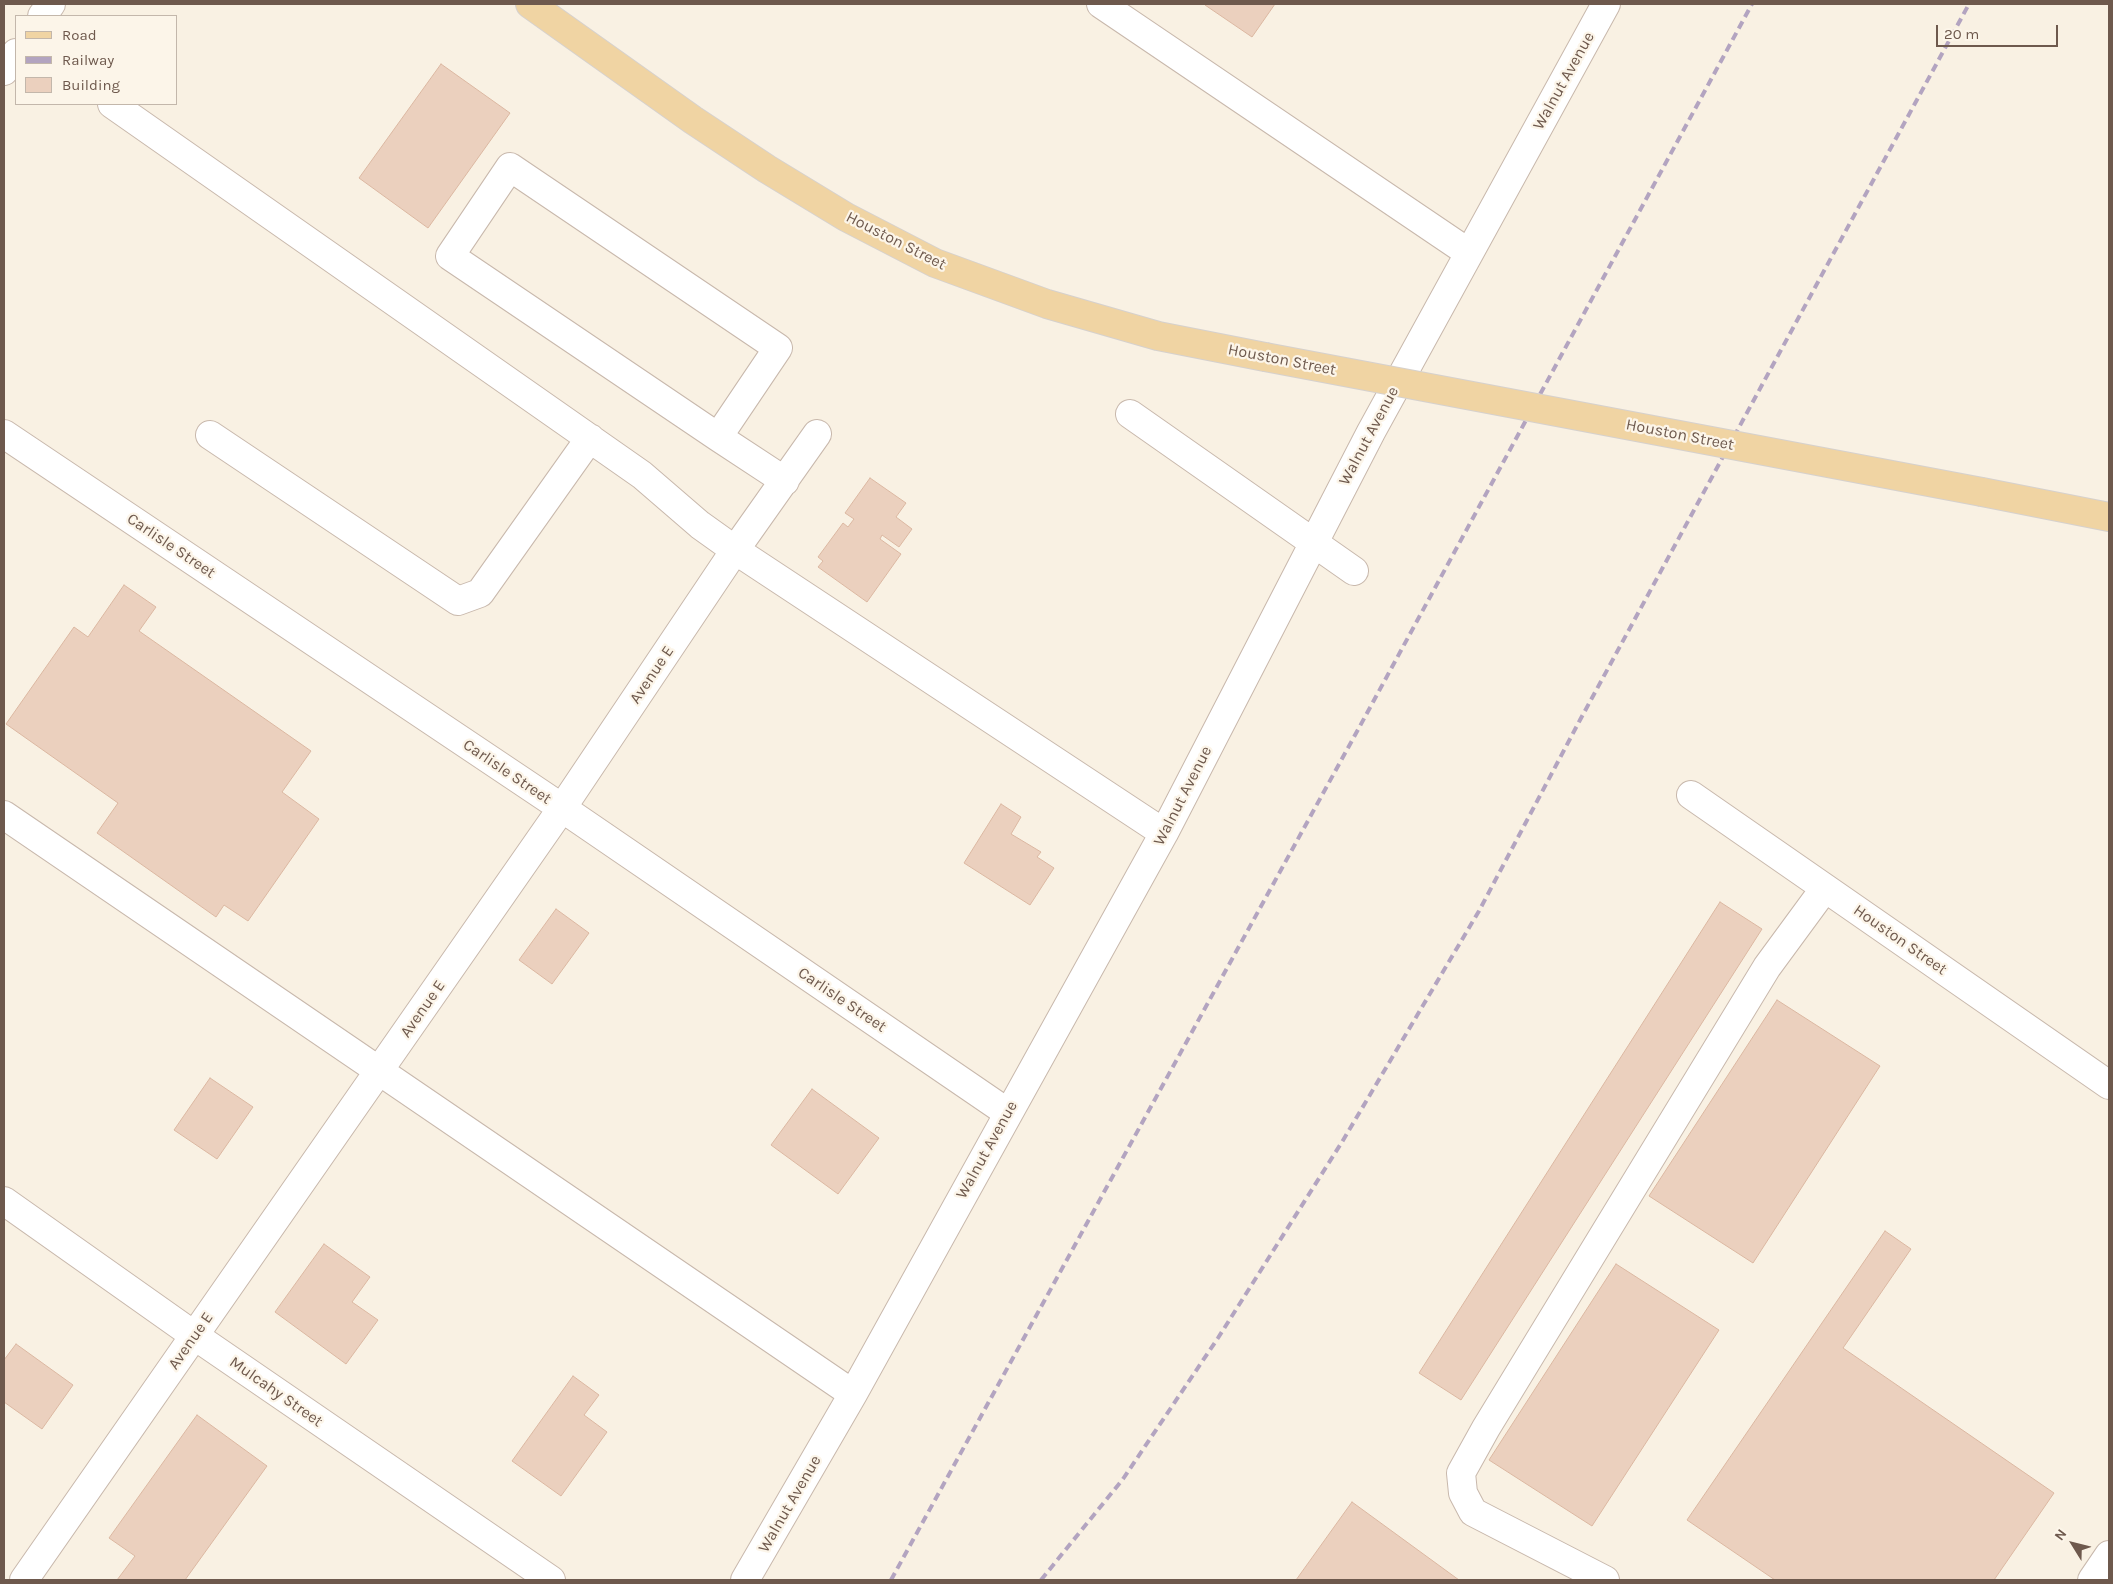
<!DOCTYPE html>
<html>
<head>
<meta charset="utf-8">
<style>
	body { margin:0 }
	#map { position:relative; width:2113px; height:1584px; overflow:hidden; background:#f9f1e3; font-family:Karla,sans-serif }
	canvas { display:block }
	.frame { position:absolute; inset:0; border:5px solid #6e594d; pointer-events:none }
	.legend { position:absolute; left:15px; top:15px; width:162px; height:90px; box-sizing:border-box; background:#fcf5e9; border:1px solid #c3b7ab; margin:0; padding:6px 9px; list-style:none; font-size:15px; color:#6e594d }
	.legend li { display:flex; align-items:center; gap:10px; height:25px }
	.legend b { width:25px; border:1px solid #c3b7ab }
	.north { position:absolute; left:2048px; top:1519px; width:50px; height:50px; -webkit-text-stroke:4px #fcf5e9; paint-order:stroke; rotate:306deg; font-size:14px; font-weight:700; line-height:20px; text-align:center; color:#6e594d }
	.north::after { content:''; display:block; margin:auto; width:18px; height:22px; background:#6e594d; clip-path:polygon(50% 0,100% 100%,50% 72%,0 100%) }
	.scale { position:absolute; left:1936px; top:25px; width:122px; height:22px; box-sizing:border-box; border:2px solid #6e594d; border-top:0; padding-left:6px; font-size:15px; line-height:18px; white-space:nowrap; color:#6e594d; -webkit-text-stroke:4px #fcf5e9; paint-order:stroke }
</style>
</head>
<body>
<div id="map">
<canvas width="2113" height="1584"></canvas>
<div class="frame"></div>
<ul class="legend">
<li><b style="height:6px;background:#f0d4a3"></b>Road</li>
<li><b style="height:6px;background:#b3a4c0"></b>Railway</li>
<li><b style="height:14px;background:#ebd0be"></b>Building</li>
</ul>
<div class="north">N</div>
<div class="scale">20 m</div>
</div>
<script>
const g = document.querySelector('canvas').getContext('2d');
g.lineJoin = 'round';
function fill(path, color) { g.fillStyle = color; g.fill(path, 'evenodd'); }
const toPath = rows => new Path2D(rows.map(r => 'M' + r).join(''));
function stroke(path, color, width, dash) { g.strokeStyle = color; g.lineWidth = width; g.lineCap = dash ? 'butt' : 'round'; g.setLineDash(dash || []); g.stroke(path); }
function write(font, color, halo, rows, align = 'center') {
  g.font = font + ' Karla,sans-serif'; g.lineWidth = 4.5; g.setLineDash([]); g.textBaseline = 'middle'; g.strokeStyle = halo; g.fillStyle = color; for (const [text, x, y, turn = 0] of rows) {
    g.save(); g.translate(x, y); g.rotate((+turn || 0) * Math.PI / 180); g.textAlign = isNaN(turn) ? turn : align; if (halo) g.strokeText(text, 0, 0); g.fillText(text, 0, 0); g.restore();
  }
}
const building = toPath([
	[1206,4,1275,4,1252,37,1205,5,1206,4],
	[441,64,510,113,428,228,359,178,441,64],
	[870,478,906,503,896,517,912,529,899,547,882,535,880,539,901,554,867,602,818,567,823,561,818,557,843,523,848,527,854,519,845,513,870,478],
	[124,585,156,607,139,631,311,751,282,792,319,819,248,921,224,905,216,917,97,833,118,803,6,724,74,627,88,637,124,585],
	[1001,804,1021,817,1011,834,1041,852,1037,857,1054,868,1030,905,964,863,1001,804],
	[1720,902,1762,929,1461,1400,1419,1373,1720,902],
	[556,909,589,933,552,984,519,960,556,909],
	[1777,1000,1880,1066,1753,1263,1649,1196,1777,1000],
	[210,1078,253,1107,217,1159,174,1130,210,1078],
	[812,1089,879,1138,838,1194,771,1145,812,1089],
	[1885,1231,1911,1249,1843,1348,2054,1493,1994,1580,1775,1580,1687,1520,1885,1231],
	[324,1244,370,1277,352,1302,378,1320,346,1364,275,1312,324,1244],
	[1616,1264,1719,1330,1592,1526,1489,1460,1616,1264],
	[16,1344,73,1385,42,1429,4,1402,4,1360,16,1344],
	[573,1376,599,1395,584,1415,607,1432,561,1496,512,1461,573,1376],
	[197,1415,267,1466,185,1580,117,1580,135,1556,109,1538,197,1415],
	[1352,1502,1459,1580,1296,1580,1352,1502]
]);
fill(building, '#ebd0be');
stroke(building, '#dbb7a1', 1);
const minor = toPath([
	[1101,4,1469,253],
	[42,16,51,4],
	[4,71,16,53],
	[112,104,642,475,700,525,735,550,1164,833],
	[1130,414,1354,571],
	[4,434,562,808,1008,1113],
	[210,435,458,601,480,593,590,438],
	[718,437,778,348,510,167,450,256,718,437,785,481],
	[1691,795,2109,1085],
	[4,815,853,1394],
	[4,1201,195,1336,551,1580],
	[24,1580,562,808,735,550,817,434],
	[745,1580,853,1394,1164,833,1371,432,1606,4],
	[1605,1580,1473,1512,1463,1493,1461,1473,1486,1428,1767,967,1825,888],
	[2092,1580,2109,1555]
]);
const major = toPath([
	[530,4,693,120,767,169,846,217,935,263,1047,304,1158,336,1265,357],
	[1982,492,2109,517]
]);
stroke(minor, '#c8b8ac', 30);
stroke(major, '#d6d1cd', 30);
stroke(minor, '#fff', 28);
stroke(major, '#f0d4a3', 28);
stroke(toPath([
	[891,1580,1360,726,1752,4],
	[1041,1580,1123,1479,1218,1338,1342,1142,1479,911,1580,720,1969,4]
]), '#b3a4c0', 4, [8, 5]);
const majorBridge = toPath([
	[1265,357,1982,492]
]);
stroke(majorBridge, '#d6d1cd', 30, []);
stroke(majorBridge, '#f0d4a3', 28);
write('16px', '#6e594d', '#fcf5e9', [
	["Walnut Avenue",1564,81,-61],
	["Houston Street",896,241,27],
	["Houston Street",1282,360,11],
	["Houston Street",1680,435,11],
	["Walnut Avenue",1369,436,-62],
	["Carlisle Street",171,546,34],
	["Avenue E",652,675,-56],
	["Carlisle Street",507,772,34],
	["Walnut Avenue",1183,796,-63],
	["Houston Street",1900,940,35],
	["Carlisle Street",842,1000,34],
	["Avenue E",423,1009,-55],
	["Walnut Avenue",987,1150,-61],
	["Avenue E",191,1341,-55],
	["Mulcahy Street",276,1392,35],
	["Walnut Avenue",790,1504,-60]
]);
</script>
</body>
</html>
